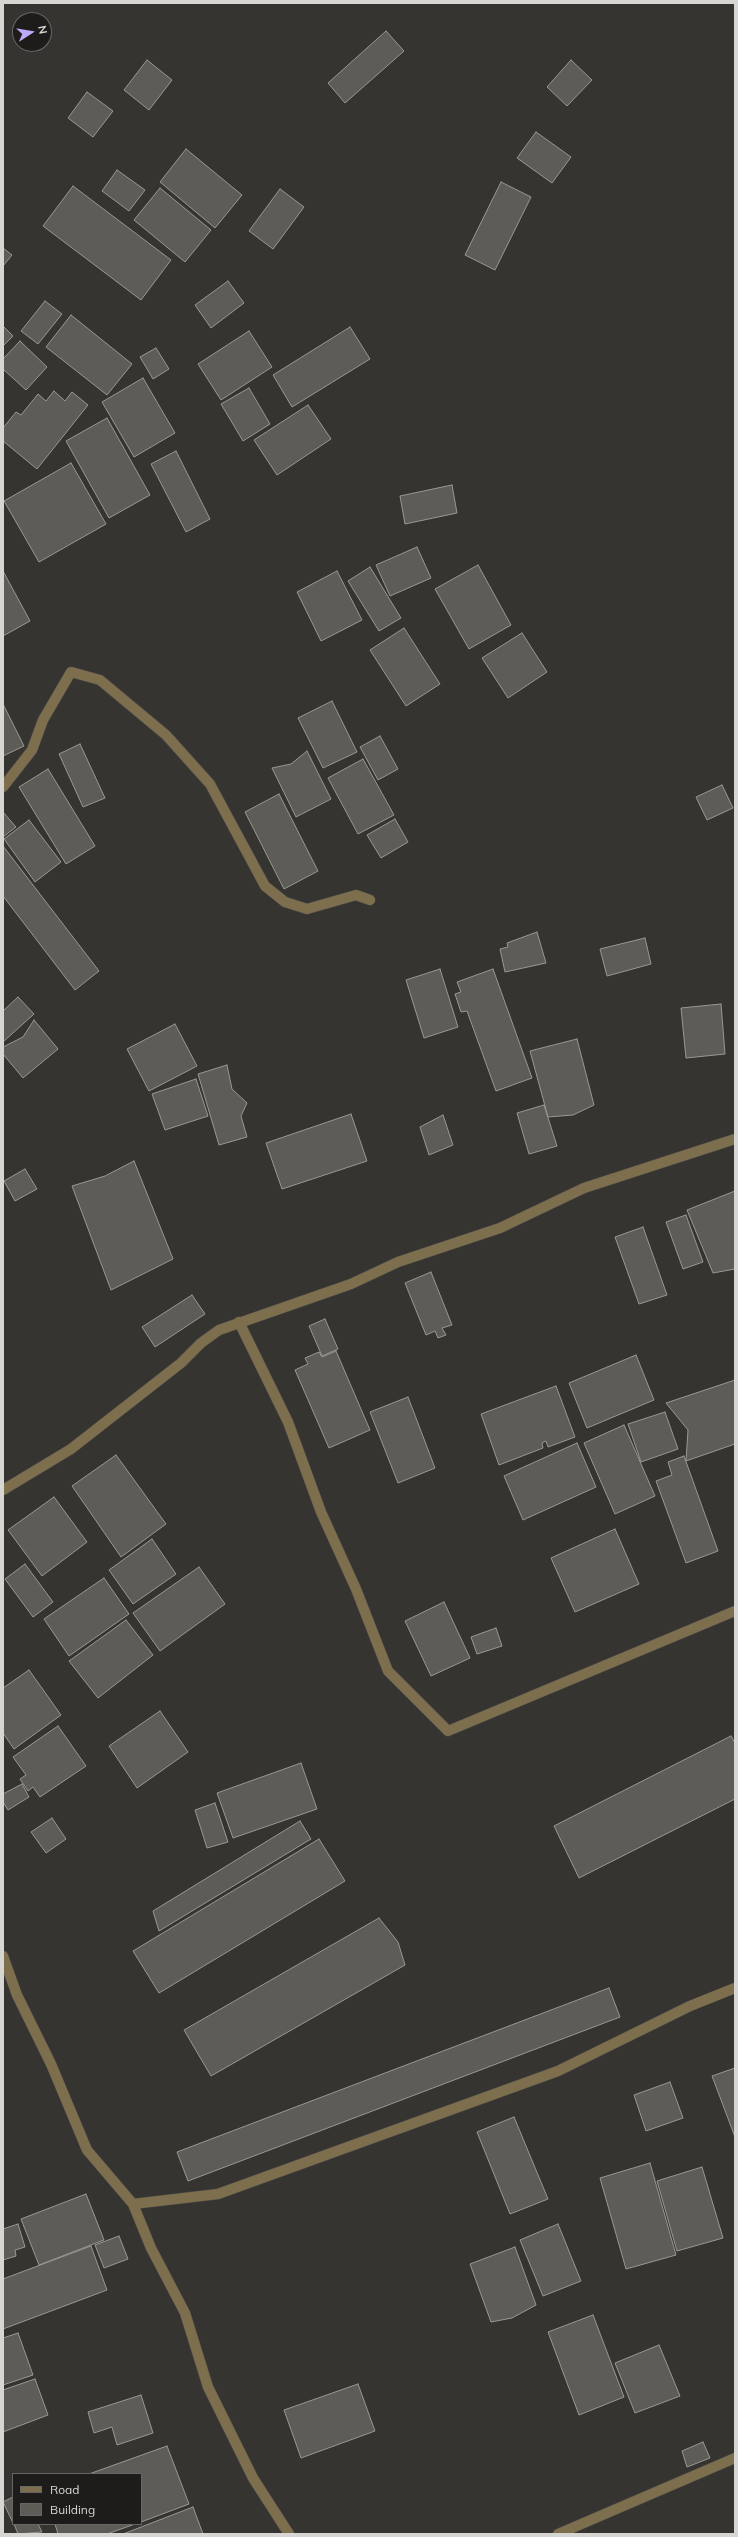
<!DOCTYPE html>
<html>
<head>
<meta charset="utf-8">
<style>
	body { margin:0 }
	#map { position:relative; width:738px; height:2537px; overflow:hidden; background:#363430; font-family:Mulish,sans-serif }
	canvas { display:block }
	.frame { position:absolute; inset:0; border:4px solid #d7d6d3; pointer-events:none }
	.legend { position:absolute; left:12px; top:2473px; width:130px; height:52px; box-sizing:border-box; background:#1d1c1a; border:1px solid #676664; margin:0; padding:5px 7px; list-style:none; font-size:12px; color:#d7d6d3 }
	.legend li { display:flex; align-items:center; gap:8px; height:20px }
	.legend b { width:20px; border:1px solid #676664 }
	.north { position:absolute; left:12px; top:12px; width:40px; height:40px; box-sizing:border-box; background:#1d1c1a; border:1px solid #676664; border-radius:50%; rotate:78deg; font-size:11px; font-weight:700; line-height:16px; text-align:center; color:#d7d6d3 }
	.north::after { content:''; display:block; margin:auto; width:14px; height:18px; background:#bda9f5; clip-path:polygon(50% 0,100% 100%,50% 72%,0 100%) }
</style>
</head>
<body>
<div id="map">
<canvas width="738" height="2537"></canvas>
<div class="frame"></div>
<ul class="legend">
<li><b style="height:5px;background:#7d6e4d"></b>Road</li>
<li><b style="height:11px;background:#5e5c57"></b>Building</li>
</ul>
<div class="north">N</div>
</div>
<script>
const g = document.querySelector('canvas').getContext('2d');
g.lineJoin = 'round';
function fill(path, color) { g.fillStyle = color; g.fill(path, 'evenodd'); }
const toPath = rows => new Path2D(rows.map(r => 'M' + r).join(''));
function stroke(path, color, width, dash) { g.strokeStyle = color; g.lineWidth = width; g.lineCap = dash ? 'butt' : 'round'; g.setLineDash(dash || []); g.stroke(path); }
const building = toPath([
	[386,31,404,51,345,103,328,83,386,31],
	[147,60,172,80,149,110,124,90,147,60],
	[571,60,592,80,567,106,547,87,571,60],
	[87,92,113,111,93,137,68,118,87,92],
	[536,132,571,157,552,183,517,158,536,132],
	[186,149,242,195,215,228,160,182,186,149],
	[117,170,145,190,129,211,102,191,117,170],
	[501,182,531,197,495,270,465,255,501,182],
	[73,186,171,260,141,300,43,226,73,186],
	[160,188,211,230,185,262,134,220,160,188],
	[280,189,304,207,273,249,249,231,280,189],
	[3,248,12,255,3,266,3,248],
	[228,281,244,303,211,328,195,305,228,281],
	[45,301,62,314,38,344,21,331,45,301],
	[71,315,132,364,107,395,46,347,71,315],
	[3,326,13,336,3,346,3,326],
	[350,327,370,359,292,407,273,375,350,327],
	[249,331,272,367,221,400,198,364,249,331],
	[20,341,47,367,26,390,3,369,3,359,20,341],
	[156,348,169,369,153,379,140,357,156,348],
	[143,378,175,433,134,457,102,402,143,378],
	[249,388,270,424,243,441,221,404,249,388],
	[54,391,65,401,72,392,88,405,37,469,3,441,3,428,16,412,21,415,38,394,46,401,54,391],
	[308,405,331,439,277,475,254,440,308,405],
	[107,418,150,495,109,518,66,441,107,418],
	[176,451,210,519,186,532,151,464,176,451],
	[71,463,106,524,39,562,4,501,71,463],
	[452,485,457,513,405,524,400,496,452,485],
	[417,547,431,578,390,596,376,565,417,547],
	[478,565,511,625,469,649,435,589,478,565],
	[370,567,401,618,379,631,348,581,370,567],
	[3,571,30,621,3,636,3,571],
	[337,571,362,620,321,641,297,592,337,571],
	[404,628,440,684,406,706,370,650,404,628],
	[522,633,547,672,508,698,482,658,522,633],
	[332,701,357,752,323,768,298,718,332,701],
	[3,704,24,746,3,756,3,704],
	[380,736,398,769,378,780,360,747,380,736],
	[80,744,105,798,83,807,59,754,80,744],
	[307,751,331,799,296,817,272,768,291,764,307,751],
	[363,759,394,815,358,834,328,778,363,759],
	[48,769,95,846,66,864,19,787,48,769],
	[722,785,733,808,707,820,696,797,722,785],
	[279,794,318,871,284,889,245,812,279,794],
	[3,812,16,827,3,837,3,812],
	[395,819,408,842,381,858,367,835,395,819],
	[29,820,61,862,35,882,4,839,29,820],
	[3,846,99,971,75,990,3,896,3,846],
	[537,932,546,963,505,972,500,949,508,947,507,943,537,932],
	[645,938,651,964,607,976,600,949,645,938],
	[440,969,458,1027,424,1038,406,980,440,969],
	[493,969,532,1078,496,1091,467,1011,461,1012,455,994,461,992,457,982,493,969],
	[18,997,34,1014,3,1042,3,1011,18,997],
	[721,1004,725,1054,686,1058,681,1008,721,1004],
	[34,1020,58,1049,23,1078,3,1054,3,1047,23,1037,34,1020],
	[175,1024,197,1066,149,1091,127,1049,175,1024],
	[577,1039,594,1105,573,1115,548,1117,530,1051,577,1039],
	[227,1065,232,1089,247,1103,241,1116,247,1137,219,1145,198,1074,227,1065],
	[196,1079,208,1116,165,1130,152,1094,196,1079],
	[544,1105,557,1146,529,1154,517,1113,544,1105],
	[351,1114,367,1161,282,1189,266,1143,351,1114],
	[443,1115,453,1145,429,1155,420,1127,443,1115],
	[134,1161,173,1259,111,1290,72,1186,105,1176,134,1161],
	[25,1169,37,1189,15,1201,4,1181,25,1169],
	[735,1191,735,1269,713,1273,687,1210,735,1191],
	[686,1215,703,1262,683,1269,666,1222,686,1215],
	[643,1227,667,1295,639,1304,615,1237,643,1227],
	[431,1272,452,1325,442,1328,446,1335,438,1338,435,1331,426,1335,405,1283,431,1272],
	[192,1295,205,1314,155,1347,142,1327,192,1295],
	[325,1319,338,1349,322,1356,309,1326,325,1319],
	[336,1351,370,1430,329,1448,295,1370,308,1364,305,1358,319,1352,322,1357,336,1351],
	[636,1355,654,1400,587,1428,569,1383,636,1355],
	[735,1380,735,1444,686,1461,688,1430,666,1403,735,1380],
	[556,1386,575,1437,548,1447,546,1441,542,1443,543,1448,499,1465,481,1414,556,1386],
	[408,1397,435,1468,398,1483,370,1412,408,1397],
	[665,1412,678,1449,641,1462,628,1424,665,1412],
	[624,1425,655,1496,615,1514,584,1443,624,1425],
	[577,1443,596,1487,523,1520,504,1476,577,1443],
	[116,1455,166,1524,121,1557,72,1486,116,1455],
	[684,1456,718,1551,686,1563,656,1481,672,1475,668,1462,684,1456],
	[54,1497,87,1542,42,1576,8,1530,54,1497],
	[615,1529,639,1584,575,1612,551,1558,615,1529],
	[152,1539,176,1574,133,1604,109,1570,152,1539],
	[25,1564,53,1602,33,1617,5,1579,25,1564],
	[199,1567,225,1604,160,1651,133,1613,199,1567],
	[104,1578,129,1614,69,1656,44,1619,104,1578],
	[444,1602,470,1658,431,1676,405,1621,444,1602],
	[126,1620,153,1655,98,1698,69,1661,126,1620],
	[496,1628,502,1646,477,1654,471,1637,496,1628],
	[29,1670,61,1715,14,1749,3,1733,3,1688,29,1670],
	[160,1711,188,1752,137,1788,109,1746,160,1711],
	[58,1726,86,1766,40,1797,33,1787,28,1791,20,1779,26,1775,13,1757,58,1726],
	[731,1736,735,1743,735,1799,579,1878,554,1826,731,1736],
	[301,1763,317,1809,233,1838,217,1793,301,1763],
	[22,1784,29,1797,8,1810,3,1802,3,1794,22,1784],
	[215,1803,228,1842,207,1848,195,1810,215,1803],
	[52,1818,66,1839,46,1853,31,1832,52,1818],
	[300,1821,311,1839,159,1931,153,1911,300,1821],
	[319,1839,345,1881,159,1993,133,1951,319,1839],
	[379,1918,398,1942,405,1965,211,2076,184,2030,379,1918],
	[609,1988,620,2017,188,2181,177,2152,609,1988],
	[735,2068,735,2137,712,2076,735,2068],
	[670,2082,683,2118,646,2131,634,2095,670,2082],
	[514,2117,548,2199,510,2214,477,2132,514,2117],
	[650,2163,676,2255,626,2269,600,2178,650,2163],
	[702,2167,723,2238,677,2251,657,2181,702,2167],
	[86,2194,104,2240,39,2265,21,2219,86,2194],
	[18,2224,25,2247,15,2250,16,2256,3,2260,3,2229,18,2224],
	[558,2224,581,2281,543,2296,520,2240,558,2224],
	[119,2236,128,2259,104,2268,95,2245,119,2236],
	[91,2246,107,2290,3,2329,3,2279,91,2246],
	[515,2247,536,2305,512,2318,491,2322,470,2264,515,2247],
	[593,2315,624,2397,579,2415,548,2332,593,2315],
	[18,2333,33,2375,3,2385,3,2338,18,2333],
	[659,2345,680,2396,635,2413,615,2363,659,2345],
	[35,2379,48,2415,3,2432,3,2390,35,2379],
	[358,2384,375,2431,301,2458,284,2410,358,2384],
	[141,2395,153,2433,117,2445,112,2427,94,2433,88,2412,141,2395],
	[703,2442,710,2458,687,2467,682,2451,703,2442],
	[167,2446,189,2504,141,2522,141,2474,89,2474,167,2446],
	[13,2497,13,2523,3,2502,13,2497],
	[193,2507,203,2534,123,2534,193,2507],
	[14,2524,38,2524,42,2532,18,2534,14,2524],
	[55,2524,135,2524,107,2534,58,2534,55,2524]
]);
fill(building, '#5e5c57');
stroke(building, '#9a9892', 1);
const minor = toPath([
	[3,787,32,750,43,720,71,672,100,680,166,735,210,784,265,886,285,902,307,909,356,895,370,900],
	[239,1322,288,1422,321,1512,356,1589,388,1671,448,1731,735,1611],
	[3,1490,71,1449,181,1363,201,1343,219,1330,351,1284,398,1262,500,1228,584,1188,735,1139],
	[3,1956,17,1995,51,2064,87,2150,133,2204,151,2248,185,2313,208,2387,253,2478,289,2534],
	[133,2204,218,2194,558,2071,690,2006,735,1988],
	[558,2534,735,2458]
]);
stroke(minor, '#53514d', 11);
stroke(minor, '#7d6e4d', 10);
</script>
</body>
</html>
